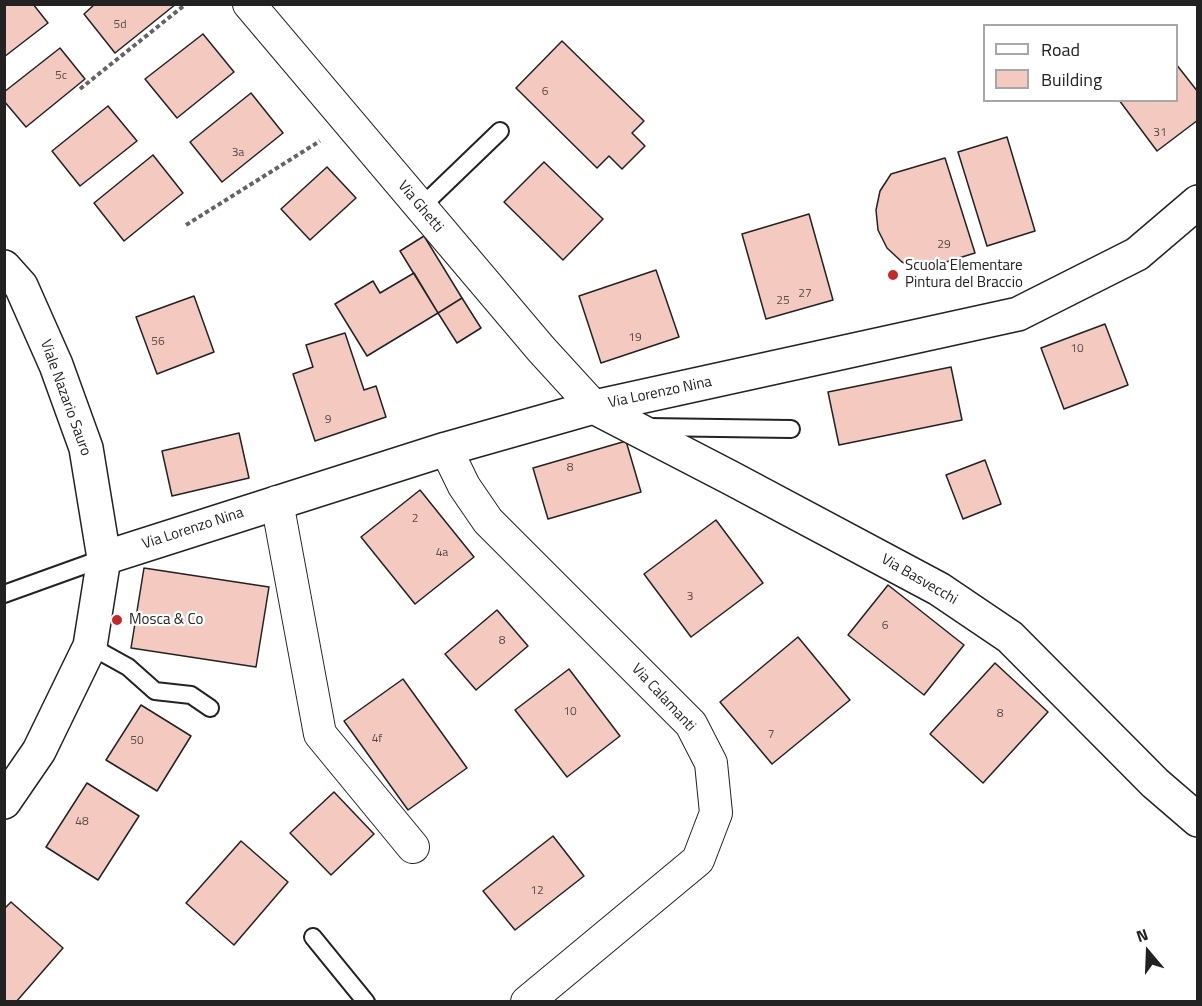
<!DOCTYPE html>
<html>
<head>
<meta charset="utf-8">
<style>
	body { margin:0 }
	#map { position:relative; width:1202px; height:1006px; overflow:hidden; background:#fff; font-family:"Titillium Web",sans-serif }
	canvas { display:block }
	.frame { position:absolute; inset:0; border:6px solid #222; pointer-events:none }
	.legend { position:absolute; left:983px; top:24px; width:195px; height:78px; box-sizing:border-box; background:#fff; border:2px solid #a7a7a7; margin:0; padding:8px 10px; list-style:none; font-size:18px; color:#222 }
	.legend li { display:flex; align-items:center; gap:12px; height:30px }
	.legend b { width:30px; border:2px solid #a7a7a7 }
	.north { position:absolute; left:1118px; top:922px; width:60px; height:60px; -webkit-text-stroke:4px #fff; paint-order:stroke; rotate:341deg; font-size:16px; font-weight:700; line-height:24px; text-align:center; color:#222 }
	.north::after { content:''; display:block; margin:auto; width:21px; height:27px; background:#222; clip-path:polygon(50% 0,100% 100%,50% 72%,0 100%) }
</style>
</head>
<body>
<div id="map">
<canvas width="1202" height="1006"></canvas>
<div class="frame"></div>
<ul class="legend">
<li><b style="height:8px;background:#fff"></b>Road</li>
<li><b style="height:16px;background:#f3c9c0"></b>Building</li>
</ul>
<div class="north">N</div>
</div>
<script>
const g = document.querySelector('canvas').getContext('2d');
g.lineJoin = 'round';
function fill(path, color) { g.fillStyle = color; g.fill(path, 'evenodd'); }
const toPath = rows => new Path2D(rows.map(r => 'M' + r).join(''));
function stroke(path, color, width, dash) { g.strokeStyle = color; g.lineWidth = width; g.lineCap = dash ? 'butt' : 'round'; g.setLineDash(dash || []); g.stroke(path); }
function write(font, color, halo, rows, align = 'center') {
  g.font = font + ' "Titillium Web",sans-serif'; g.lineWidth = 4.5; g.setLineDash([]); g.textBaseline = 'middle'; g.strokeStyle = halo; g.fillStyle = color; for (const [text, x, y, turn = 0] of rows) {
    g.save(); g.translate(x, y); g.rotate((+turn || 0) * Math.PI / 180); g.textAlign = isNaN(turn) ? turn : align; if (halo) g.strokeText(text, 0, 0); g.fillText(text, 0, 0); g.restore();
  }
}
const building = toPath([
	[4,4,33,4,48,23,4,57,4,4],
	[95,4,176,4,115,53,84,14,95,4],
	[203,34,234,72,177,118,145,79,203,34],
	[562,41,644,121,632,133,645,146,622,169,609,156,597,168,516,88,562,41],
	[60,48,85,79,26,127,4,101,4,92,60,48],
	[1176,64,1198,92,1198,120,1157,151,1119,100,1176,100,1176,64],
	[251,93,283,133,222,182,190,142,251,93],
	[108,106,137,141,80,186,52,151,108,106],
	[1007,137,1035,231,987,246,958,152,1007,137],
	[153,155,183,193,124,241,94,203,153,155],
	[945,158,975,253,920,270,902,262,887,248,878,230,876,210,880,191,891,174,945,158],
	[544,162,603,219,563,260,504,202,544,162],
	[327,167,356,198,310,240,281,209,327,167],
	[809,214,833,300,766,319,742,234,809,214],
	[424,236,462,298,438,313,400,251,424,236],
	[656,270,679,337,601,363,579,296,656,270],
	[414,273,438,313,367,356,335,304,373,281,380,293,414,273],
	[194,296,214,352,157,374,136,317,194,296],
	[462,298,481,328,457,343,438,313,462,298],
	[1105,324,1128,385,1064,409,1041,348,1105,324],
	[345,333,364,390,376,386,386,417,315,441,293,374,313,367,306,345,345,333],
	[951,367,962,420,839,445,828,392,951,367],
	[239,433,249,478,172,496,162,451,239,433],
	[626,441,641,492,548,519,533,468,626,441],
	[985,460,1001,504,963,519,946,475,985,460],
	[420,490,474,557,415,604,361,537,420,490],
	[716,520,763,583,691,637,644,574,716,520],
	[144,568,269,587,256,667,131,648,144,568],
	[888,585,964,645,924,695,848,635,888,585],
	[497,610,528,646,476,690,445,654,497,610],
	[798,637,850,700,772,764,720,702,798,637],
	[995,663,1048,712,983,783,930,734,995,663],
	[569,669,620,736,567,777,515,710,569,669],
	[403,679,467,768,408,810,344,721,403,679],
	[141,705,191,736,157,791,106,760,141,705],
	[87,783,139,816,98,880,46,847,87,783],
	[334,792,374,834,331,875,290,833,334,792],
	[553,836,584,876,515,930,483,891,553,836],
	[241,841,288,882,234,945,186,903,241,841],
	[11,902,63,948,16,1002,4,1002,4,909,11,902]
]);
fill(building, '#f3c9c0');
stroke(building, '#222', 1.5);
const service = toPath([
	[421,207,500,131],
	[648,427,791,429],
	[4,594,104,558],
	[90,646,128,667,155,691,191,695,210,708],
	[313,937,366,1002]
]);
const minor = toPath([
	[249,4,541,349,594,407],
	[446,449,464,486,488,521,691,724,711,763,716,813,698,860,527,1002],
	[277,502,320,734,413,847]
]);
const tertiary = toPath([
	[594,407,731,478,939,589,1010,637,1155,783,1198,820],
	[104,558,446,449,594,407,1018,314,1137,254,1198,202]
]);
const secondary = toPath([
	[4,267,21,286,56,365,86,448,104,558,90,646,39,751,4,802]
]);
stroke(service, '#222', 20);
stroke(minor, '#222', 34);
stroke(tertiary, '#222', 36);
stroke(secondary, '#222', 36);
stroke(toPath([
	[80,89,186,4],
	[186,225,320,141]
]), '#646464', 4, [4.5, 3]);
stroke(service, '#fff', 16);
stroke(minor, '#fff', 32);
stroke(tertiary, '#fff', 33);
stroke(secondary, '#fff', 33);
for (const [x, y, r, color] of [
	[893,275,6,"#c62828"],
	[117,620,6,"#c62828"]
]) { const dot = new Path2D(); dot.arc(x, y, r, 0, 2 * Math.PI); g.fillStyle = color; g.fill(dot); stroke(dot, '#fff', 2); }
write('12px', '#564c4a', null, [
	["5d",120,25],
	["5c",61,76],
	["6",545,92],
	["31",1160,133],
	["3a",238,153],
	["29",944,245],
	["27",805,294],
	["25",783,301],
	["19",635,338],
	["56",158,342],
	["10",1077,349],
	["9",328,420],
	["8",570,468],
	["2",415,519],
	["4a",442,553],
	["3",690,597],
	["6",885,626],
	["8",502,641],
	["10",570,712],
	["8",1000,714],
	["7",771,735],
	["4f",377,739],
	["50",137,741],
	["48",82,822],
	["12",537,891]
]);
write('15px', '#222', '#fff', [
	["Via Ghetti",420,207,50],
	["Via Lorenzo Nina",660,393,-12],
	["Viale Nazario Sauro",65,398,70],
	["Via Lorenzo Nina",193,529,-18],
	["Via Basvecchi",919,580,30],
	["Via Calamanti",663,698,47]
]);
write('15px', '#222', '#fff', [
	["Scuola Elementare",905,266],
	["Pintura del Braccio",905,283],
	["Mosca & Co",129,620]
], 'left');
</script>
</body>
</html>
